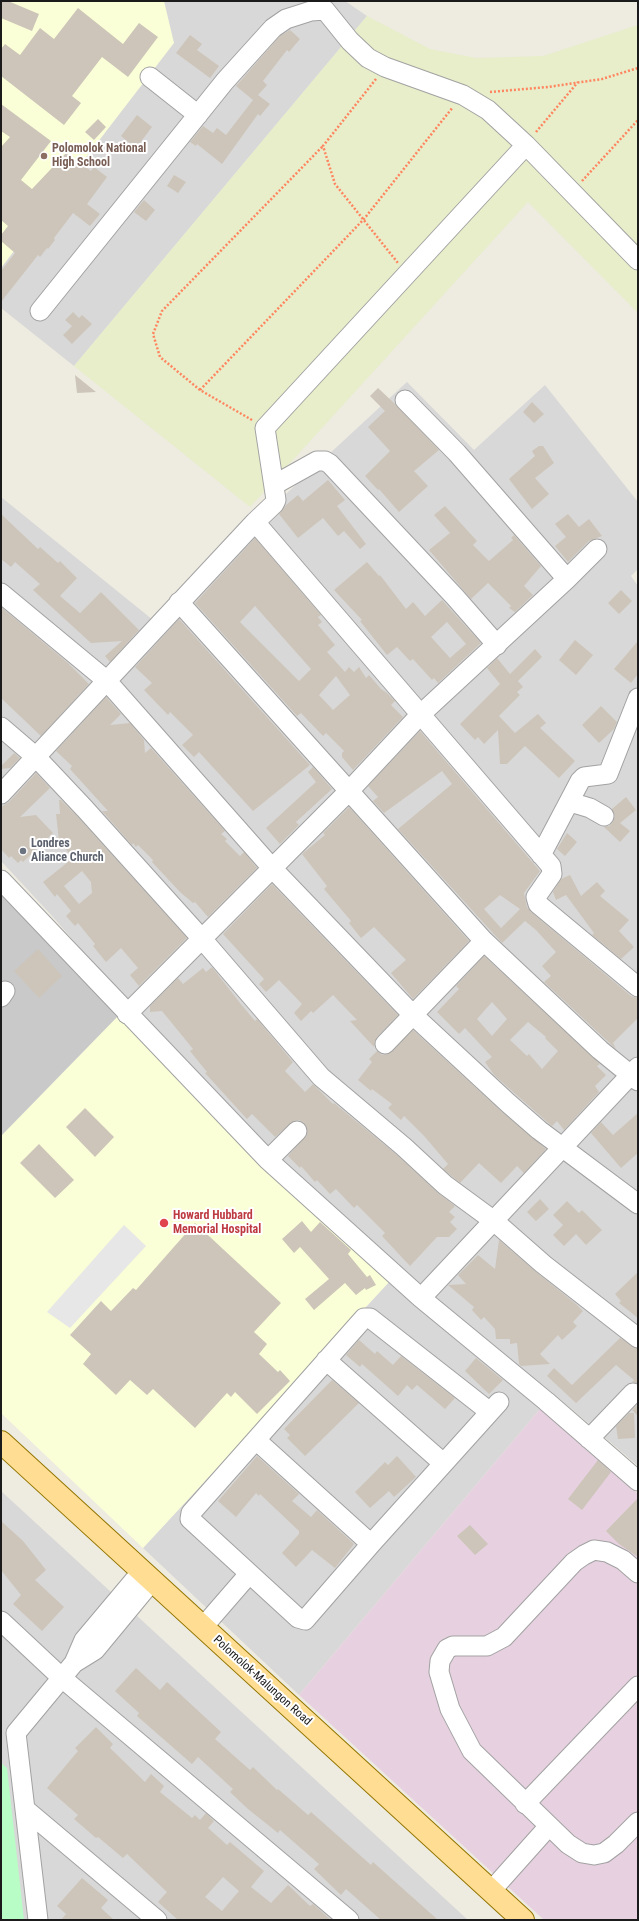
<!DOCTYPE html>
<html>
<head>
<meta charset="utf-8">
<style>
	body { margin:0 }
	#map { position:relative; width:639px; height:1921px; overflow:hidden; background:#eeebe0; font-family:"Roboto Condensed",sans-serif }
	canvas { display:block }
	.frame { position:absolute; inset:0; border:2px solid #1b1b1b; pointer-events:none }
</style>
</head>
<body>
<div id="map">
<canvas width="639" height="1921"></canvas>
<div class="frame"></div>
</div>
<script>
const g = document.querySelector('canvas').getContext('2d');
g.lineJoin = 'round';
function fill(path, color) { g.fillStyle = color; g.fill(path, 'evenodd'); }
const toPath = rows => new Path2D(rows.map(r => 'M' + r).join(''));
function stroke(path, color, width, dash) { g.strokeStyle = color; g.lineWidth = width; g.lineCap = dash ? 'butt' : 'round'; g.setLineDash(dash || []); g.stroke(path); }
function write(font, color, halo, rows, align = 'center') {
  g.font = font + ' "Roboto Condensed",sans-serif'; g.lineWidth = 4; g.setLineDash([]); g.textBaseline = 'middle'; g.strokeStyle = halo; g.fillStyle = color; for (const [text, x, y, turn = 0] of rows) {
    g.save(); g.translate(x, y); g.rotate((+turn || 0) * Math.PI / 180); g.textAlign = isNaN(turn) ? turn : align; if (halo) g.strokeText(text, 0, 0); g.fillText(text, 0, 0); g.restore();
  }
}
fill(toPath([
	[1,1,345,1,367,16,74,366,1,308],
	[407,382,474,450,545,385,638,502,638,569,631,576,638,586,638,1466,553,1393,429,1295,269,1154,135,1012,53,917,1,861,1,799,274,505],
	[1,497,153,620,1,784],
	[389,1282,540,1409,299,1695,143,1548],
	[1,1491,468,1920,1,1920]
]), '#d9d8d8');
fill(toPath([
	[540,1409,638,1494,638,1920,544,1920,299,1695]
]), '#e7d1e0');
fill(toPath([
	[1,1,164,1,174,43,1,268],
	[119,1015,264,1165,389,1282,143,1548,1,1413,1,1136]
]), '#faffd7');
fill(toPath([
	[1,893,119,1015,1,1136]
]), '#c9c9c9');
fill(toPath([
	[367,16,430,49,476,58,543,56,638,25,638,313,528,202,250,507,74,366]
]), '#e7eec9');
fill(toPath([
	[1,1763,7,1768,24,1920,1,1920]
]), '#b8fcc6');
fill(toPath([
	[124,1225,146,1246,70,1328,47,1312]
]), '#e7e7e7');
fill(toPath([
	[1,1,8,1,39,14,32,31,1,18],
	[78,8,123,44,139,23,158,37,128,77,102,57,72,96,81,103,64,125,1,76,1,49,5,44,20,55,40,28,54,39],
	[290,30,300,39,289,52,287,50,263,81,267,85,258,95,270,104,260,116,258,114,222,164,197,144,196,146,190,142,203,126,213,133,217,128,226,135,253,100,236,86,280,36],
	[190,35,202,44,197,50,219,66,210,78,176,53],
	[1,104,51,141,21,180,32,189,66,153,91,171,94,167,107,177,87,204,100,214,90,226,73,213,54,238,55,240,48,249,47,248,40,257,38,255,1,302,1,271,15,253,1,241,1,235,8,226,1,220,1,147,10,137,1,131],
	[137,115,152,127,136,148,121,136],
	[98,119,106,127,94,140,85,132],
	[174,175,186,182,178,193,167,186],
	[144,200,155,210,146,221,134,212],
	[73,312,79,318,82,315,92,324,72,344,63,335,72,326,65,320],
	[75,375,96,392,77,393],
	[378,388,394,403,439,450,414,471,428,486,399,512,379,489,378,490,365,476,390,451,368,427,385,411,370,396],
	[532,402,544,414,534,423,523,412],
	[539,446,543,446,554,463,535,478,549,494,532,509,509,479,535,456,532,451],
	[328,480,345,500,337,506,366,544,360,549,344,531,338,536,323,518,298,538,279,514,286,505,298,495,303,501],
	[445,506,477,541,473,545,489,561,513,540,511,538,514,535,541,566,524,586,533,595,515,612,509,608,511,606,488,583,471,599,429,550,450,533,434,515],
	[1,514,38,549,40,547,58,563,60,561,77,578,60,596,80,613,101,592,139,630,110,662,105,656,122,641,91,643,33,590,40,584,15,562,11,567,1,559],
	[568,514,579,527,589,519,602,536,589,541,568,562,555,546,566,537,555,524],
	[255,538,321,615,318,617,322,622,318,625,335,645,327,652,345,672,349,667,354,672,359,667,366,678,369,675,381,689,387,693,395,701,391,705,403,717,353,770,342,757,342,753,344,751,326,733,323,736,301,713,297,716,195,603],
	[255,606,311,669,299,681,240,622],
	[336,676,350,695,333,710,319,695],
	[367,562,379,576,380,575,406,609,413,602,425,616,442,600,481,643,438,683,434,678,432,680,413,659,410,661,397,647,387,655,360,621,362,620,334,590],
	[447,622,466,644,450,658,431,637],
	[621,590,632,601,619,614,608,603],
	[1,607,68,663,89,684,41,736,1,698],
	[179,619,310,765,253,811,199,752,194,757,182,745,193,735,170,712,168,715,144,690,152,683,135,667],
	[575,640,593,655,576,675,559,660],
	[638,641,638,674,631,683,614,669],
	[535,649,542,657,518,681,523,687,517,692,520,695,499,716,515,733,538,714,546,723,540,728,575,761,559,778,525,746,507,764,500,764,498,730,484,744,478,737,475,740,460,724,500,684,487,668,497,658,510,674],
	[106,697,121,714,110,725,130,723,144,740,145,753,151,748,225,831,221,834,227,839,225,841,240,856,244,852,257,868,208,917,195,902,193,903,180,892,152,862,153,860,138,845,136,847,133,843,132,845,102,811,108,811,70,769,72,766,56,751],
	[601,706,617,722,614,729,599,743,582,725],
	[420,731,540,871,524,893,527,907,531,912,624,990,631,996,638,998,638,1018,613,1043,616,1049,544,982,551,976,542,966,556,952,536,930,525,921,502,943,398,829,452,784,442,771,384,813,373,801,378,797,368,786],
	[500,895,520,909,501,928,484,909],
	[14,753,20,758,10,768,1,769,1,766],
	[313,767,332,789,296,822,299,825,280,844,266,828,316,782,308,772],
	[36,773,50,788,20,817,36,815,53,833,23,862,21,860,18,863,11,856,9,858,1,849,1,807,9,802],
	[626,797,636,810,620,823,630,831,620,842,604,827,609,826,613,822,615,816,612,809],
	[59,800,61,800,77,816,187,938,139,986,130,975,138,968,121,948,106,962,93,946,95,944,78,923,75,926,66,916,71,911,57,894,55,897,43,882,73,858,59,841,56,814,60,814],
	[82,871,91,882,92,893,79,904,64,886],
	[349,807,469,941,413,999,391,973,406,960,374,927,361,938,349,923,351,921,324,889,327,886,302,854,325,835,323,833],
	[567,833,577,842,565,856,557,849],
	[570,875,581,896,597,882,605,891,600,896,629,920,619,931,634,947,621,959,592,935,594,933,566,895,556,900,553,892,561,879],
	[272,884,398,1015,377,1037,374,1047,350,1021,357,1020,333,995,313,1013,311,1011,301,1021,294,1013,302,1004,279,980,266,992,259,984,264,979,223,934],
	[38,949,62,976,39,998,14,971],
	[484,956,600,1064,597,1066,606,1075,595,1086,599,1092,564,1130,557,1121,552,1126,546,1121,494,1075,485,1062,492,1057,465,1028,459,1034,437,1012,459,989,456,986],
	[492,1002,507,1019,492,1036,477,1019],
	[528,1022,546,1037,545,1038,558,1051,542,1069,529,1054,527,1056,510,1040],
	[212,967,240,1003,255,1021,257,1019,293,1062,285,1071,305,1092,313,1084,333,1104,334,1103,397,1155,438,1193,455,1206,449,1212,455,1217,450,1222,457,1229,449,1237,437,1237,410,1266,382,1236,385,1233,357,1205,354,1208,336,1189,330,1194,317,1180,315,1182,301,1166,300,1168,288,1156,307,1134,307,1128,304,1123,299,1120,294,1121,275,1137,252,1114,247,1119,205,1073,207,1072,190,1051,193,1049,162,1011,150,1012,150,1006,178,978,183,984,203,968,206,972],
	[413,1030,501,1111,546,1149,524,1173,517,1166,501,1183,479,1163,460,1183,443,1169,448,1164,425,1137,404,1116,401,1120,388,1108,392,1104,372,1089,371,1091,358,1080,372,1062,369,1059,377,1051,382,1055,388,1054],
	[85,1108,114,1137,95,1157,66,1127],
	[638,1113,638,1153,621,1168,591,1133,601,1122,613,1135],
	[39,1144,74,1180,55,1198,20,1163],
	[540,1199,549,1209,536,1221,527,1212],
	[567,1201,579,1213,582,1210,602,1230,586,1245,576,1234,564,1246,553,1235,563,1225,553,1215],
	[302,1221,311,1232,320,1222,351,1250,348,1254,367,1277,370,1275,376,1285,366,1290,365,1288,356,1295,345,1283,314,1310,305,1299,329,1279,300,1247,294,1253,282,1239],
	[195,1223,281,1303,254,1332,267,1344,259,1354,278,1372,280,1370,290,1381,257,1414,235,1392,231,1397,227,1393,195,1428,153,1389,147,1395,130,1380,116,1395,83,1364,91,1354,70,1335,101,1301,111,1311,133,1288,136,1290],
	[499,1240,536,1272,576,1304,583,1311,573,1322,577,1326,562,1340,558,1335,540,1354,550,1364,521,1366,519,1364,517,1343,510,1344,510,1339,496,1339,495,1329,484,1317,481,1320,472,1310,474,1307,448,1285,466,1284,458,1275,478,1255,495,1269],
	[638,1272,638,1318,619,1303,621,1301,615,1294],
	[620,1338,638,1349,638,1384,632,1382,634,1380,616,1365,576,1403,547,1376,554,1368,572,1385],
	[359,1340,375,1354,377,1351,393,1365,401,1356,455,1398,445,1409,417,1385,412,1390,407,1385,398,1396,362,1364,360,1367,346,1355],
	[476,1358,503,1380,489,1394,465,1371],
	[332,1380,359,1403,305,1456,287,1438,290,1435,284,1429],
	[638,1404,638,1416,632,1410],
	[629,1413,634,1413,635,1438,618,1439,616,1426],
	[257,1456,299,1494,292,1501,311,1517,317,1510,354,1544,335,1568,312,1550,296,1567,282,1553,299,1534,299,1531,260,1494,259,1496,256,1493,236,1517,218,1501],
	[397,1456,416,1477,394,1497,389,1491,370,1508,355,1492,385,1462,388,1465],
	[598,1460,611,1472,582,1510,568,1499],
	[638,1498,638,1557,619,1544,606,1531],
	[1,1521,23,1541,46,1570,35,1580,64,1607,42,1631,13,1604,21,1595,1,1570],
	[470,1525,488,1544,475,1555,457,1536],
	[136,1668,160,1690,167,1682,221,1732,215,1739,250,1770,253,1767,277,1790,278,1789,308,1815,311,1812,371,1865,373,1862,438,1920,381,1920,346,1889,341,1895,314,1869,319,1864,280,1830,278,1833,248,1809,230,1792,233,1789,198,1757,192,1764,137,1716,139,1713,115,1691],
	[96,1727,113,1744,110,1748,145,1782,151,1774,164,1786,160,1792,192,1818,195,1815,200,1820,206,1813,214,1821,208,1828,227,1845,230,1842,264,1871,251,1887,271,1903,288,1885,310,1906,313,1904,331,1920,178,1920,158,1902,167,1892,127,1854,123,1858,98,1837,96,1838,74,1819,78,1815,47,1788,78,1751,75,1748],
	[223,1877,239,1891,222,1911,205,1897],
	[82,1878,108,1900,101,1908,114,1920,61,1920,66,1914,57,1906]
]), '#cdc5b9');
const minor = toPath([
	[150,77,198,115],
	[40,311,225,81,273,28,286,19,311,11,325,10,350,41,368,58,385,67,463,95,488,110,526,145,638,260],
	[405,400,457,453,567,579],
	[274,485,317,461,325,461,330,464,455,597,497,645],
	[255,522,274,504,276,500,265,428,526,145],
	[1,593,106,680,272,868,413,1015,508,1103,539,1130,638,1204],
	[179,602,484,941,600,1050,638,1081],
	[1,727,36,757,85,809,203,940,321,1077,404,1147,445,1185,494,1221,543,1264,638,1338],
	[1,794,255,522,551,866,552,874,536,897,538,904,638,987],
	[570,802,590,808,604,816],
	[541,855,580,781,584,777,608,774,638,698],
	[1,880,268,1160,421,1298,546,1401,638,1481],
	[1,997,5,991],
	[127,1014,349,791,421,714,567,579,597,549],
	[385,1044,484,941],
	[268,1160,297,1131],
	[421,1298,638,1067],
	[326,1360,443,1463],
	[490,1412,370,1318,364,1318,191,1513,190,1519,298,1618,305,1620,371,1544,499,1402],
	[589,1439,633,1393],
	[256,1440,371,1544],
	[638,1573,623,1560,607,1552,594,1550,584,1555,574,1562,504,1637,487,1646,453,1646,447,1649,440,1661,439,1672,450,1709,472,1751,568,1844,582,1853,594,1855,604,1853,616,1844,638,1822],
	[1,1621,62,1678,349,1920],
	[203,1627,249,1574],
	[74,1663,84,1640,142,1571],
	[525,1804,638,1686],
	[25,1809,157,1920],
	[491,1891,549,1826],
	[38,1920,16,1733,74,1663,95,1650,152,1581]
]);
const major = toPath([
	[1,1442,523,1920]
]);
stroke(minor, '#a2a2a2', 21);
stroke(major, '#927500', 24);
stroke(toPath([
	[376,79,323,146,335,184,398,263],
	[490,92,548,87,602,79,638,68],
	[536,132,578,82],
	[582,181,638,120],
	[200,390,364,219,453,107],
	[252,420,200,390,160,357,153,334,162,311,323,146]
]), '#ff845f', 2.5, [2, 2]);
stroke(minor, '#fff', 19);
stroke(major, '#ffde93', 22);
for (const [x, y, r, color] of [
	[44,156,4,"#8d6e63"],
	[23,851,4,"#6b7280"],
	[164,1223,5,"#e0444e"]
]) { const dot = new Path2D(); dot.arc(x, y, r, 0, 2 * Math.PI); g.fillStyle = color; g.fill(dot); stroke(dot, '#fff', 1.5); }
write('bold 12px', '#785e54', '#fff', [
	["Polomolok National",52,149],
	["High School",52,163]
], 'left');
write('bold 12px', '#5b616d', '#fff', [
	["Londres",31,844],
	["Aliance Church",31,858]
], 'left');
write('bold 12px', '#be3a42', '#fff', [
	["Howard Hubbard",173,1216],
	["Memorial Hospital",173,1230]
], 'left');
write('12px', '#1b1b1b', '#fff', [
	["Polomolok-Malungon Road",262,1681,42]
]);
</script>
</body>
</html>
